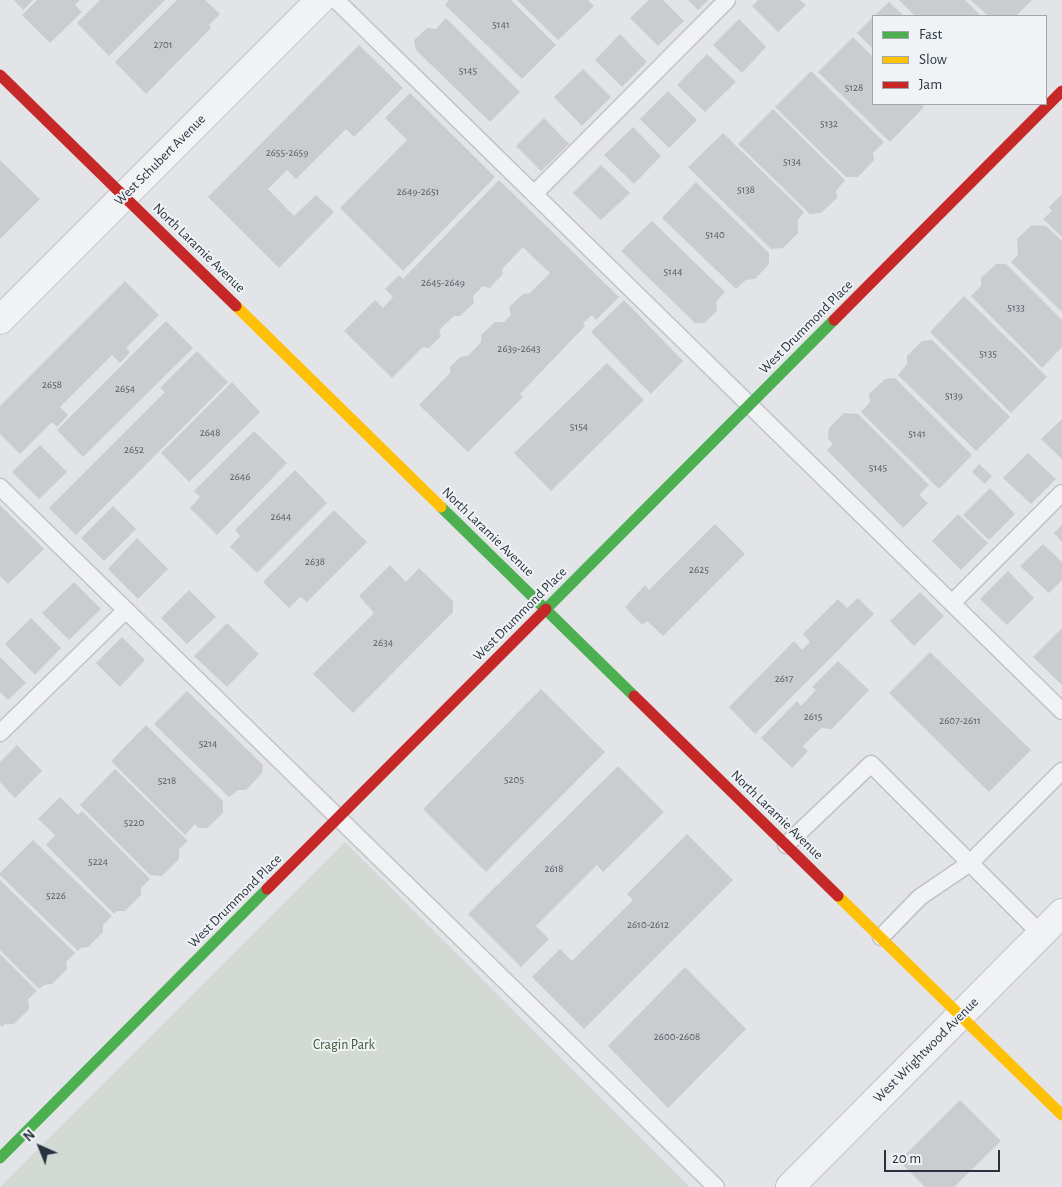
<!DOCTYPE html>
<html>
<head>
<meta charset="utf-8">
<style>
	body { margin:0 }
	#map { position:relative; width:1062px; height:1187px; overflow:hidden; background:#e2e4e7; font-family:"Alegreya Sans",sans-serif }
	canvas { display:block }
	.legend { position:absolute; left:872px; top:15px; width:175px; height:90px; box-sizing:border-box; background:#f0f3f6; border:1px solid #a0a6ad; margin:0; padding:6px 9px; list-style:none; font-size:15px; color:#29333f }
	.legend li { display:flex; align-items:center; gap:10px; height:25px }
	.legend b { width:25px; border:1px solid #a0a6ad }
	.north { position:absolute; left:15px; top:1122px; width:50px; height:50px; -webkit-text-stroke:4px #f0f3f6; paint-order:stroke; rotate:316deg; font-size:14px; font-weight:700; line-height:20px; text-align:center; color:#29333f }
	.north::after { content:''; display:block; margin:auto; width:18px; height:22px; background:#29333f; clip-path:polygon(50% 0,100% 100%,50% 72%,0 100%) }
	.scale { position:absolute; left:884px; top:1150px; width:116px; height:22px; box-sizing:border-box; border:2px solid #29333f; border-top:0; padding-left:6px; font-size:15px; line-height:18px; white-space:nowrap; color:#29333f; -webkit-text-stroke:4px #f0f3f6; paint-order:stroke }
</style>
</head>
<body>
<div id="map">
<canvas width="1062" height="1187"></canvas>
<ul class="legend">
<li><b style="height:6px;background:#4caf50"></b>Fast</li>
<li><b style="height:6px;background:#ffc107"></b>Slow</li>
<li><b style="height:6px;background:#c62828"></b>Jam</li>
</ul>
<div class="north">N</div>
<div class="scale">20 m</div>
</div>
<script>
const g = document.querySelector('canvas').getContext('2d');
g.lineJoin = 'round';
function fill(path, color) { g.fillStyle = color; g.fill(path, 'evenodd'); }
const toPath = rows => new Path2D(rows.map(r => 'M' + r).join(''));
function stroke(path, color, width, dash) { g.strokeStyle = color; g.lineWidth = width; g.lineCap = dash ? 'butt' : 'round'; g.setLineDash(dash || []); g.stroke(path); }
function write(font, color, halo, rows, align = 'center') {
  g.font = font + ' "Alegreya Sans",sans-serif'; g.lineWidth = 4; g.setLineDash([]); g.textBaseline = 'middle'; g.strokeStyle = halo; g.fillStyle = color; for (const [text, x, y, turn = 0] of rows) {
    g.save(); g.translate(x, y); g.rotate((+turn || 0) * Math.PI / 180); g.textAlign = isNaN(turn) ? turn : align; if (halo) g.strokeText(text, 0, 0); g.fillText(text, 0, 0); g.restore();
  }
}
fill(toPath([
	[345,842,690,1187,0,1187]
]), '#d3dad3');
fill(toPath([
	[14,0,33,0,23,10],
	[37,0,80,0,75,5,82,12,50,43,22,15],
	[100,0,165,0,109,56,77,23],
	[177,0,205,0,220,14,209,25,211,28,146,94,115,62],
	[449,0,511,0,556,45,522,79,445,5],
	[517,0,588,0,594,6,558,40],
	[649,0,663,0,684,21,658,46,630,18],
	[688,0,708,0,698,10],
	[758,0,800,0,806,5,778,32,752,6],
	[899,0,965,0,981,16,915,16],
	[971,0,1032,0,1016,16,988,16],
	[889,2,904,16,874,16],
	[873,17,873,49,857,33],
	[446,18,520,92,490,122,416,50,414,40,427,28,436,29],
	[739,19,766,47,742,73,713,45],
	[620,34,647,62,622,87,595,60],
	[853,37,873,57,873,104,920,104,924,107,890,142,818,72],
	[359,45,403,88,354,137,346,129,296,179,287,170,268,189,294,216,316,195,334,212,279,268,208,197],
	[707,54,736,82,705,112,677,85],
	[583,69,611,97,582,126,554,97],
	[811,71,884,142,873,153,874,160,858,177,846,177,775,107],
	[668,91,697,120,669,148,640,119],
	[410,93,495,177,403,271,340,208,407,140,385,118],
	[773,109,845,180,836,191,837,198,821,213,810,214,738,144],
	[544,118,569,144,541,171,516,146],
	[633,127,661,156,634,184,604,155],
	[723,133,804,212,798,220,798,233,783,248,771,249,688,167],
	[0,160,40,199,0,239],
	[601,165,630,193,601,220,573,193],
	[499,180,619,297,596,320,592,315,583,323,585,326,520,394,523,397,468,452,419,405,450,373,450,367,460,357,468,356,481,342,481,335,495,322,504,322,511,315,509,307,523,294,530,293,550,273,536,260,523,247,502,269,503,274,490,288,483,286,473,296,474,303,460,316,454,316,439,330,441,336,429,348,423,347,392,378,344,331,375,300,383,308,393,297,385,289,399,275,403,279],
	[696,182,769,253,769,264,755,279,746,280,736,289,662,218],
	[1062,194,1062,237,1043,219,1052,211,1049,207],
	[652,221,725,292,716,302,717,311,704,323,695,323,621,251],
	[1032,225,1046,226,1062,241,1062,312,1011,262,1018,255,1017,239],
	[996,264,1006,264,1062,320,1062,347,1042,368,971,296,981,286,981,278],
	[125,281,159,315,126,348,130,352,120,363,112,355,60,407,68,415,57,427,52,422,20,454,0,434,0,406],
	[964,296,1047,377,1011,413,930,332],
	[624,300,683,361,651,394,591,332],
	[166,321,193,348,83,457,57,430],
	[932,340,1010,417,976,451,898,375,907,364,907,356,922,341],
	[197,351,228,382,76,535,49,508,165,392,160,388],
	[607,363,644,400,551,491,514,453],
	[895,378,972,455,939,489,861,412,870,402,869,394,885,379],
	[232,382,260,412,189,482,161,453],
	[844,413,858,414,929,485,919,495,928,503,903,528,827,450,833,444,828,439,829,428],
	[1062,419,1062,459,1041,439],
	[254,431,287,463,217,535,190,508,200,497,194,491],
	[40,445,67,472,39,499,12,472],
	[1028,453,1056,479,1031,504,1003,478],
	[979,464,992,476,985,484,972,472],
	[295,470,327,503,257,573,230,547,240,536,235,530],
	[990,488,1015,514,989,540,963,515],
	[0,505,44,549,8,584,0,576],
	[113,506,136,529,104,561,81,538],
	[334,510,367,542,307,602,300,597,289,608,263,582],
	[958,514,988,543,961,570,932,541],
	[715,524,745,554,663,636,647,621,642,625,625,607,645,585,649,590],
	[1062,525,1062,542,1054,533],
	[137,538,168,569,138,599,108,569],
	[1043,544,1062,562,1062,580,1049,593,1020,566],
	[390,565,406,582,419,568,453,601,453,612,353,713,313,674,374,613,359,596],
	[1008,571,1034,598,1007,625,980,599],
	[74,582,101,609,69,640,42,613],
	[189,590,216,617,187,644,161,618],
	[920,592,944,616,914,646,890,621],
	[858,598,874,614,755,734,729,707,794,641,802,650,810,642,803,634,838,599,847,608],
	[31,618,61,648,35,675,5,644],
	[227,623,259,654,227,687,194,656],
	[1062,628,1062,685,1033,657],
	[122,637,145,660,120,687,96,663],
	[930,652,1031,750,989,792,889,693],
	[0,657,26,683,8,700,0,692],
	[838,661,869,690,832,729,821,728,803,746,808,751,792,768,761,738,797,701,801,706,816,690,812,687],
	[541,689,605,752,486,872,423,809],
	[187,691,263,765,262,773,246,790,238,790,229,797,154,724],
	[146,725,223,801,223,813,207,828,199,828,195,824,185,835,111,761],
	[17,745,42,771,15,798,0,782,0,762],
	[618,766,664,812,603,872,597,865,536,926,549,939,521,967,468,914],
	[115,769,188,841,179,849,179,859,162,876,150,875,80,805],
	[60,797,78,815,82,811,150,879,141,888,141,895,125,911,117,911,114,914,46,845,55,835,38,819],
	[687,834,733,880,584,1029,532,977,560,949,572,961,633,900,627,894],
	[33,840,112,916,103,925,103,932,88,947,80,948,78,951,0,875,0,873],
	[0,880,75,953,66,962,67,969,52,984,44,985,39,989,0,950],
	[0,954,37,991,28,999,29,1009,14,1024,5,1024,2,1027,0,1025],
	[685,967,746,1029,668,1108,608,1046],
	[960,1100,1001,1141,954,1187,925,1187,899,1161]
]), '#cacccf');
const lane = toPath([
	[336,0,1062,711],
	[534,194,727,0],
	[0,487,716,1187],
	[952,603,1062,493],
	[0,733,126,610],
	[786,845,871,764,1041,934],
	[881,937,920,897,970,863,1062,771]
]);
const street = toPath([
	[0,320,320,0],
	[790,1187,1062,913]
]);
stroke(lane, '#c0c2c5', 19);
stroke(street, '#c0c2c5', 30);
stroke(lane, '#f1f2f4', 16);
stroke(street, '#f1f2f4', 28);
stroke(toPath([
	[441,507,634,696],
	[546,609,834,320],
	[0,1158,267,889]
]), '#4caf50', 11);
stroke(toPath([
	[236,306,441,507],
	[838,896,1062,1115]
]), '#ffc107', 11);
stroke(toPath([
	[0,75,236,306],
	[834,320,1062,91],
	[634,696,838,896],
	[267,889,546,609]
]), '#c62828', 11);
write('11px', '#525a64', null, [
	["5141",501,25],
	["2701",163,45],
	["5145",468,71],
	["5128",854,88],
	["5132",829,124],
	["2655-2659",287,153],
	["5134",792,162],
	["5138",746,190],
	["2649-2651",418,192],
	["5140",715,235],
	["5144",673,272],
	["2645-2649",443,283],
	["5133",1016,308],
	["2639-2643",519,349],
	["5135",988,354],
	["2658",52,385],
	["2654",125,389],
	["5139",954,396],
	["5154",579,427],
	["2648",210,433],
	["5141",917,434],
	["2652",134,450],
	["5145",878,468],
	["2646",240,477],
	["2644",281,517],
	["2638",315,562],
	["2625",699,570],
	["2634",383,643],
	["2617",784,679],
	["2615",813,717],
	["2607-2611",960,721],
	["5214",208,744],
	["5205",514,780],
	["5218",167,781],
	["5220",134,823],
	["5224",98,862],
	["2618",554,869],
	["5226",56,896],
	["2610-2612",648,925],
	["2600-2608",677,1037]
]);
write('14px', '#29333f', '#f0f3f6', [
	["West Schubert Avenue",160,160,-45],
	["North Laramie Avenue",199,248,44],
	["West Drummond Place",806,327,-45],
	["North Laramie Avenue",488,532,44],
	["West Drummond Place",520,614,-45],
	["North Laramie Avenue",777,815,44],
	["West Drummond Place",235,901,-45],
	["West Wrightwood Avenue",926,1050,-45]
]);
write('14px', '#405a37', '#f0f3f6', [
	["Cragin Park",344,1045]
]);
</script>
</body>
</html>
